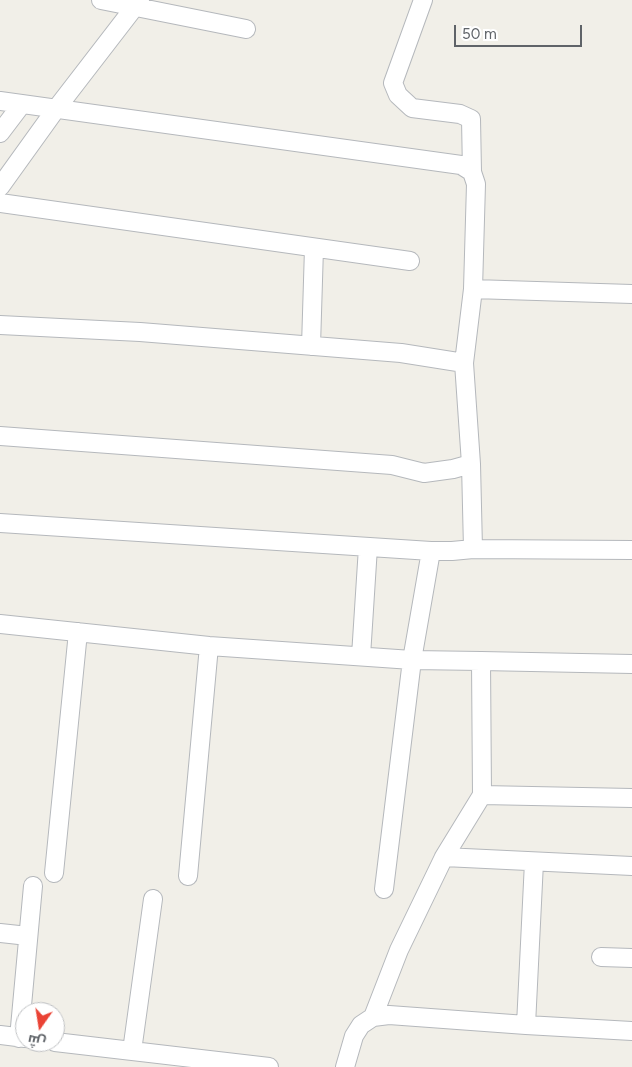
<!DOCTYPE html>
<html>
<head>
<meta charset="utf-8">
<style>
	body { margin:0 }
	#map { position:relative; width:632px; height:1067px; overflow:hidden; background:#f1efe8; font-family:Figtree,Cairo,sans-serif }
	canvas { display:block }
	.north { position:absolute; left:15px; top:1002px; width:50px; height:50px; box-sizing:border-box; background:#fff; border:1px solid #bfc1c3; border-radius:50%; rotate:193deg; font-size:14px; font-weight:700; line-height:20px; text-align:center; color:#5f6368 }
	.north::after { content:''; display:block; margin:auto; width:18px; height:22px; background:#ea4335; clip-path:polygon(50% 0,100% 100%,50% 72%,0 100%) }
	.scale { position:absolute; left:454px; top:25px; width:128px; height:22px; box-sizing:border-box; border:2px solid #5f6368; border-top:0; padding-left:6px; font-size:15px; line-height:18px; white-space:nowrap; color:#5f6368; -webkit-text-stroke:4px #fff; paint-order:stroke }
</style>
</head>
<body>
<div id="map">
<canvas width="632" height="1067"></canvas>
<div class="north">ش</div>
<div class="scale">50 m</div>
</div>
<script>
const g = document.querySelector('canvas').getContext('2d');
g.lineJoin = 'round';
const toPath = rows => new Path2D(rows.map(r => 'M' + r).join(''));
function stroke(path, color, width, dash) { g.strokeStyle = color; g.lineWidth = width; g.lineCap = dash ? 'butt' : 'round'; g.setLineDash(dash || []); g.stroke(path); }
const street = toPath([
	[101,0,246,29],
	[423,0,393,83,398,95,412,108,460,114,471,119,472,172],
	[0,101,461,165,472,172,476,184,473,289,464,363],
	[0,133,22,104],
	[0,187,56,109,140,0],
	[0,203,410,261],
	[473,289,632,294],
	[0,325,140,332,401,353,464,363,471,464,473,549],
	[311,346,314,248],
	[0,436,392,465,424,473,453,469,471,464],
	[0,523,431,551,452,551,473,549,632,550],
	[0,624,209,646,412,660,481,661],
	[361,656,368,547],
	[482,795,632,798],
	[444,857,632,866],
	[54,873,78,632],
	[188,876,209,646],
	[384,889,412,660,431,551],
	[0,933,28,936],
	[601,957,632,958],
	[373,1017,399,950,444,857,482,795,481,661,632,664],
	[526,1025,534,862],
	[0,1035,25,1038],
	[19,1038,33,886],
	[55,1042,269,1067],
	[132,1051,153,899],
	[345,1067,354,1036,361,1025,373,1017,389,1015,526,1025,632,1031]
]);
stroke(street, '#b5b8bc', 20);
stroke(street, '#fff', 18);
</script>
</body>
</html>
